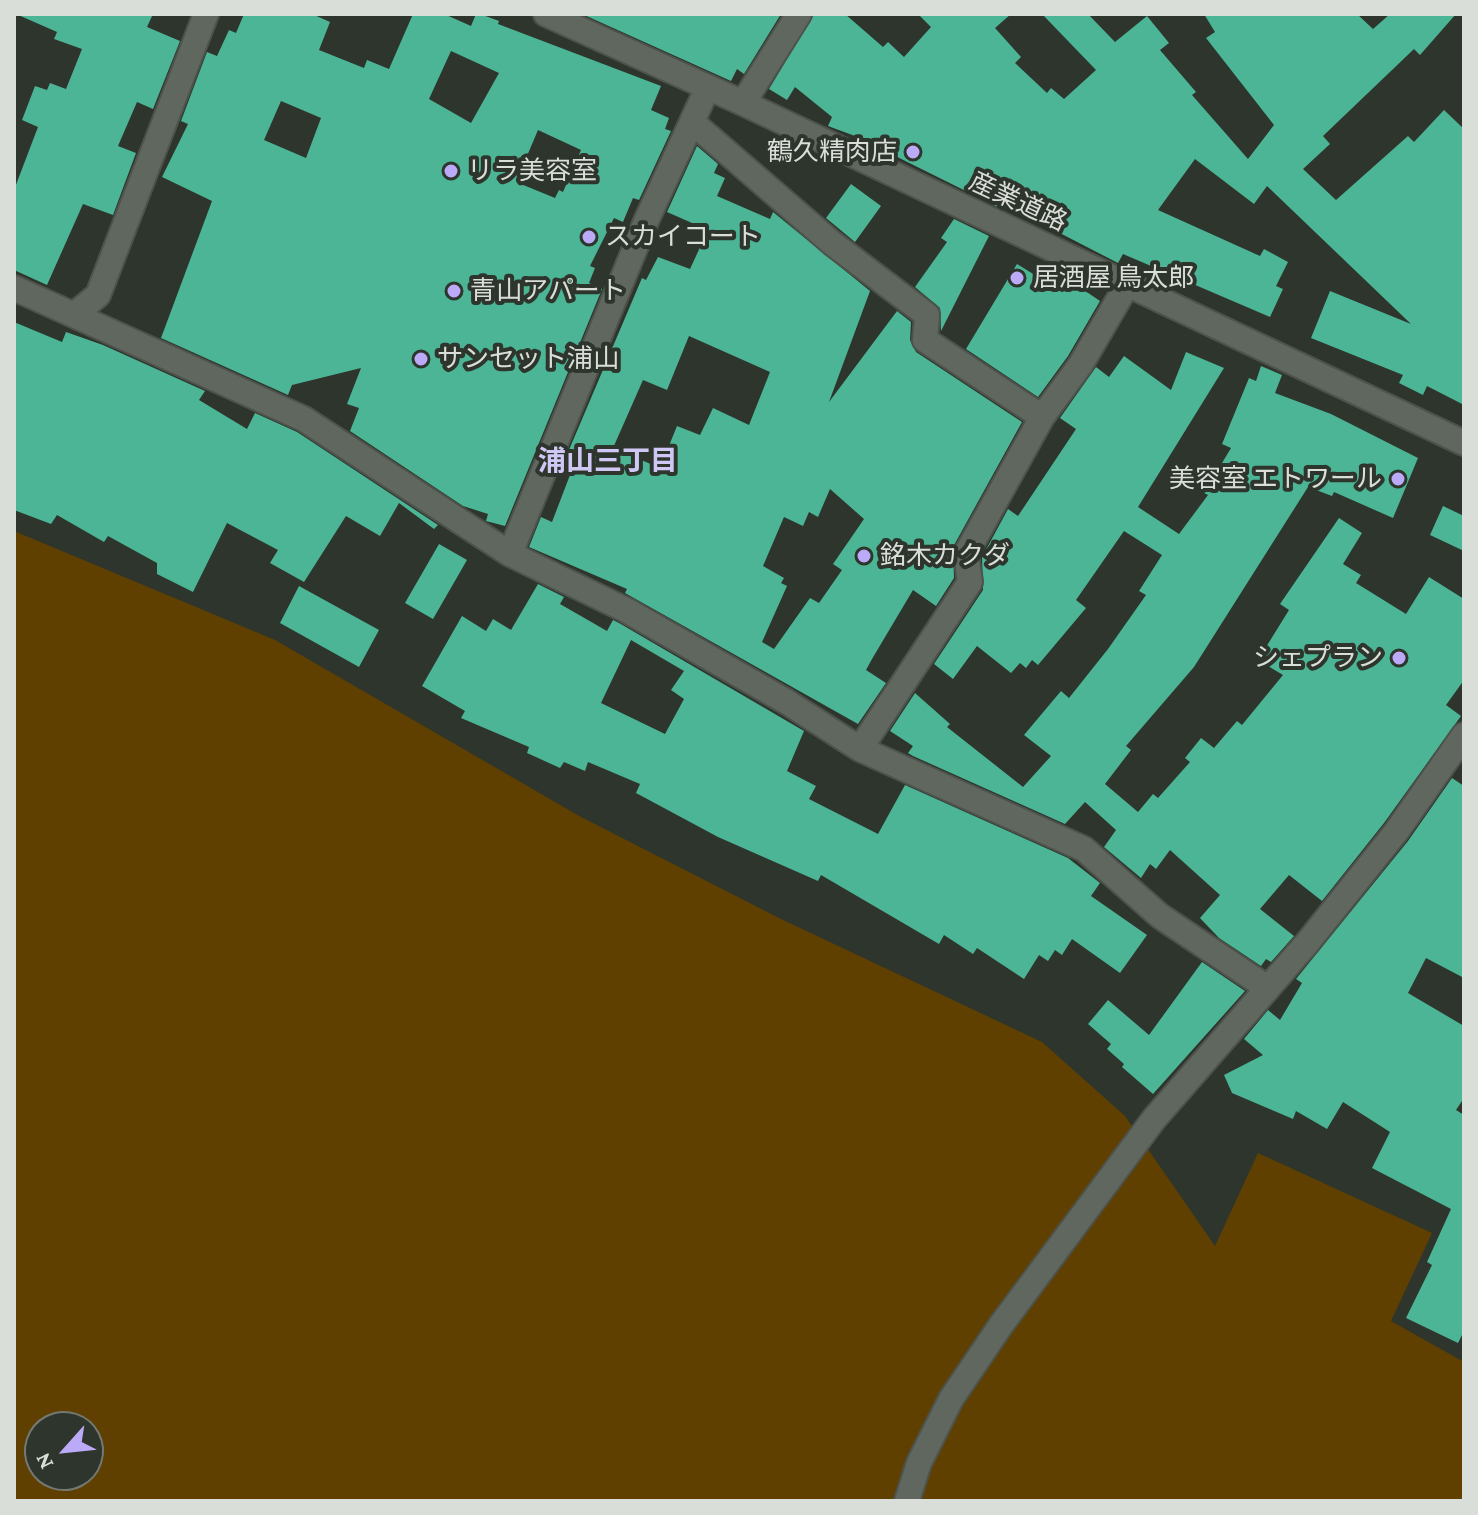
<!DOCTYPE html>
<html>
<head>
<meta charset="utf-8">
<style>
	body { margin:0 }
	#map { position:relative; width:1478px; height:1515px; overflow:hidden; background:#2e352d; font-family:"Crimson Pro",serif }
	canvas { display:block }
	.frame { position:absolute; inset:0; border:16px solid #daded9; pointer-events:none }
	.north { position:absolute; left:24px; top:1411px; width:80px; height:80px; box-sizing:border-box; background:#2e352d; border:2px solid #737972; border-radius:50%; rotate:243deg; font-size:22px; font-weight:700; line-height:32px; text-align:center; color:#daded9 }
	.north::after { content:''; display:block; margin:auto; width:28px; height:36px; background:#baaaf7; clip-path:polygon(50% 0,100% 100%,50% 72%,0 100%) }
</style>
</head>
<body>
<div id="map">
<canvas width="1478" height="1515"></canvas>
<div class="frame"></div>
<div class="north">N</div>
</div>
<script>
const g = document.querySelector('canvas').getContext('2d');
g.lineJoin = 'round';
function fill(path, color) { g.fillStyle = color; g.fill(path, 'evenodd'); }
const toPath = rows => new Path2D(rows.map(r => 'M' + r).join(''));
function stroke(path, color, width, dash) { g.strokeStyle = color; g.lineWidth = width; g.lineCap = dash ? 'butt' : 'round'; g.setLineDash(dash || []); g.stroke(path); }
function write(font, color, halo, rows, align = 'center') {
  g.font = font + ' "Crimson Pro","Noto Sans JP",serif'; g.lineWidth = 8; g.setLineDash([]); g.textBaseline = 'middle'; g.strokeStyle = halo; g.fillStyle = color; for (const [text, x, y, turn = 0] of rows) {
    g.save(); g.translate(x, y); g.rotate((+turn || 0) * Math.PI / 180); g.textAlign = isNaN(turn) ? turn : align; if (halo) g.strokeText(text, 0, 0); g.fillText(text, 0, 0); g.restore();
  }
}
fill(toPath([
	[14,531,275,640,581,817,781,919,1042,1042,1125,1116,1215,1246,1258,1153,1432,1233,1391,1321,1464,1362,1464,1501,14,1501],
	[40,1427,88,1427,88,1475,40,1475]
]), '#5f4000');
fill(toPath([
	[16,14,153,14,147,27,180,41,153,109,137,102,118,146,136,153,113,215,83,204,47,285,14,270,14,190,38,127,22,120,35,86,47,90,50,83,66,89,82,49,54,39,57,32],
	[244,14,312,14,330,22,319,50,364,68,367,60,389,69,413,14,444,14,471,26,476,14,480,14,499,21,498,24,661,86,651,110,669,118,665,129,671,131,639,200,633,198,623,222,614,218,590,266,595,268,589,283,602,289,505,526,486,521,488,514,463,506,350,431,359,408,347,404,361,368,292,385,288,395,161,338,212,201,162,177,188,124,181,121,207,52,217,56,229,30,236,33],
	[451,51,499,73,471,123,429,99],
	[281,101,321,118,306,158,264,140],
	[538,130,581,150,563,192,559,190,555,198,516,182],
	[582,14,781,14,744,74,737,69,731,81],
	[814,14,845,14,883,47,888,42,904,57,931,27,918,14,1011,14,995,28,1021,57,1015,63,1047,93,1051,88,1064,99,1096,70,1042,14,1088,14,1115,42,1147,16,1169,43,1160,50,1196,92,1192,95,1248,159,1274,125,1206,38,1215,32,1204,14,1357,14,1373,29,1390,14,1456,14,1420,55,1414,49,1323,136,1330,144,1303,169,1336,200,1408,136,1414,142,1444,110,1464,129,1464,405,1427,386,1423,395,1399,383,1403,375,1311,338,1330,291,1411,324,1267,186,1254,204,1195,159,1158,210,1260,256,1264,249,1288,262,1276,286,1283,289,1270,317,1123,254,1118,263,1052,229,1056,223,1010,195,1002,209,855,136,828,126,832,117,795,87,787,100,769,89],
	[697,146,718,164,714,173,725,178,717,196,770,219,773,212,870,291,829,402,897,311,911,322,910,340,916,352,1022,422,953,547,954,578,936,606,913,590,872,659,866,670,886,683,858,724,625,593,627,589,529,547,541,517,552,522,570,475,560,471,642,278,646,280,658,257,690,269,708,230,667,212],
	[689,336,770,372,749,425,713,408,700,435,677,426,660,468,613,448,643,380,667,390],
	[830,489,864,519,833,564,842,570,819,603,810,598,774,649,762,642,787,586,781,583,784,578,763,566,784,517,803,526,809,512,818,517],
	[851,184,881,206,855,242,826,218],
	[954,219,989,236,941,331,940,308,915,287,947,242,941,238],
	[1017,264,1038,277,1047,265,1100,301,1068,356,1038,397,966,349],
	[14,322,62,342,66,332,103,345,205,391,199,400,247,429,255,413,297,432,438,525,434,529,399,503,380,536,346,516,304,582,270,563,278,550,227,523,193,592,157,574,157,563,108,536,104,542,57,515,51,524,14,510],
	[1186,352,1224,368,1138,507,1179,534,1208,495,1204,493,1231,448,1222,444,1249,378,1256,381,1261,366,1282,375,1275,393,1331,414,1418,458,1393,518,1334,492,1332,496,1308,487,1194,667,1126,746,1131,750,1105,784,1138,812,1153,794,1158,798,1190,762,1185,758,1201,738,1214,748,1237,721,1242,725,1283,675,1258,660,1289,610,1280,604,1339,518,1362,533,1343,564,1361,575,1356,583,1406,614,1429,577,1464,599,1464,680,1446,705,1461,716,1384,823,1322,901,1289,875,1260,909,1294,936,1271,962,1266,959,1261,966,1219,938,1200,918,1220,895,1170,850,1156,869,1150,864,1141,878,1104,847,1116,830,1085,802,1065,824,913,756,908,753,913,746,890,731,915,693,950,724,947,727,1023,787,1051,756,1024,735,1061,691,1069,698,1108,649,1146,595,1139,591,1162,555,1124,531,1076,600,1086,608,1038,665,1032,660,1026,668,1020,663,1011,673,977,646,953,679,934,664,983,590,982,557,1008,509,1018,516,1076,429,1060,418,1096,367,1109,377,1124,356,1171,390],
	[1443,506,1464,516,1464,551,1430,535],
	[439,544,467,560,433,619,405,603],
	[538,584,564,597,560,604,607,631,613,620,619,623,804,731,787,771,816,786,809,799,878,834,905,785,1068,858,1100,883,1091,896,1147,935,1120,973,1072,939,1062,955,1055,950,1048,961,1039,955,1024,979,977,948,973,954,944,935,939,944,821,875,818,881,718,837,636,793,640,784,588,762,585,771,564,762,560,768,527,753,529,747,461,718,465,711,422,686,462,616,486,631,493,619,511,630],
	[631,640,684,671,671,690,684,699,665,734,601,703],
	[299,586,379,630,359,667,280,623],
	[1452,778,1464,786,1464,978,1426,958,1408,993,1464,1026,1464,1098,1456,1110,1464,1115,1464,1331,1458,1343,1406,1318,1432,1265,1427,1262,1451,1209,1372,1168,1390,1132,1343,1102,1327,1129,1296,1111,1293,1119,1232,1093,1224,1075,1263,1055,1244,1039,1268,1010,1280,1020,1302,983,1296,979,1408,841],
	[1202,962,1245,991,1153,1094,1122,1067,1124,1064,1107,1049,1111,1044,1088,1024,1108,1000,1149,1035]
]), '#4bb596');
const minor = toPath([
	[546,14,743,103,1464,443],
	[743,103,799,14],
	[692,122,832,243,927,315,925,340,1042,417],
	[14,288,304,419,510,554,626,610,787,702,860,749,1084,849,1160,916,1266,987],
	[74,315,98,295,206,14],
	[510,554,647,219,708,87],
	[860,749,970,582,966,554,1042,417,1081,364,1127,285],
	[907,1501,919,1463,951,1399,1001,1325,1154,1119,1308,942,1396,832,1464,735]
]);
stroke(minor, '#4d534c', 28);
stroke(minor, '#60675e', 24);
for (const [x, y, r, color] of [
	[913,152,8,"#baaaf7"],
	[451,171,8,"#baaaf7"],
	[589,237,8,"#baaaf7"],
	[1017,278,8,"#baaaf7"],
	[454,291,8,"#baaaf7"],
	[421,359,8,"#baaaf7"],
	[1398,479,8,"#baaaf7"],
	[864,556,8,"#baaaf7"],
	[1399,658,8,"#baaaf7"]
]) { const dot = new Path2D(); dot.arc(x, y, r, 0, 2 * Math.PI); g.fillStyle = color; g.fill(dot); stroke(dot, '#2e352d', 3); }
write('26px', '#daded9', '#2e352d', [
	["鶴久精肉店",897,152,"right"],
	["リラ美容室",467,171],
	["スカイコート",605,237],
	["居酒屋 鳥太郎",1033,278],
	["青山アパート",470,291],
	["サンセット浦山",437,359],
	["美容室 エトワール",1382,479,"right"],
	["銘木カクダ",880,556],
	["シェプラン",1383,658,"right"]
], 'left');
write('26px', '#daded9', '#2e352d', [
	["産業道路",1018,202,25]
]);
write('bold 28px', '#d0c8f4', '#2e352d', [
	["浦山三丁目",608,461]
]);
</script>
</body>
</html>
